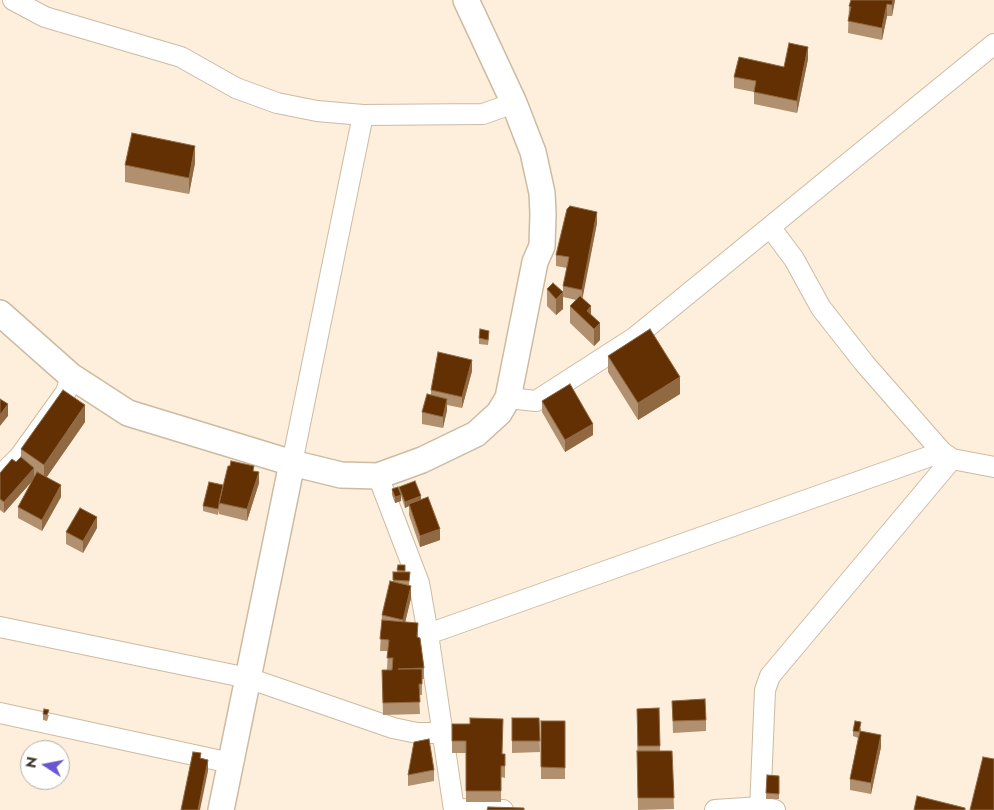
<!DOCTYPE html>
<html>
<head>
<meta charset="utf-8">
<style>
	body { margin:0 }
	#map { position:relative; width:994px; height:810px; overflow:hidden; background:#fdefdb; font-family:Jost,sans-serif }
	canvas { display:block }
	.north { position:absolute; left:20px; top:740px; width:50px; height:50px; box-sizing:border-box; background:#fff; border:1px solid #b1aeaa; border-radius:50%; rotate:281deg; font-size:14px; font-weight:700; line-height:20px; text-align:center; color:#3c352b }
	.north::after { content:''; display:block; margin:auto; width:18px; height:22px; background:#6758d1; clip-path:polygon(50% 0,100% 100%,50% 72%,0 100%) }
</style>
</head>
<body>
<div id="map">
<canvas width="994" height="810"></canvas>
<div class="north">N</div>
</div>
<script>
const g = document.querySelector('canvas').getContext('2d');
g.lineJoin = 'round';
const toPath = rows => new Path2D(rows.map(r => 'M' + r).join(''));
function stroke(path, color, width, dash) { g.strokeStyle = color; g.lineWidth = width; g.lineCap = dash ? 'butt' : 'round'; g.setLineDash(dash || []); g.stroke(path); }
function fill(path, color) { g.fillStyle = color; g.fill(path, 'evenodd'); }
const minor = toPath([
	[13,0,45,17,181,57,236,88,277,103,317,111,363,115,483,114,514,103],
	[770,227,794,259,821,308,865,364,942,452,952,459,994,467],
	[508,398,536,401,634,338,994,44],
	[292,463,363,115],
	[0,476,20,456,66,392,71,376],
	[378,476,419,583,428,634,454,810],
	[0,627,248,678,393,728,417,733,442,733],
	[428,634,942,452],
	[0,713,231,763],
	[454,809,503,810],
	[715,810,761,807,775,810],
	[760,810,765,690,770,676,952,459]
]);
const tertiary = toPath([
	[0,313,71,376,128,413,292,463,341,475,378,476,422,460,476,434,499,413,508,398,535,262,542,246,543,214,542,193,533,152,514,103,466,0],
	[221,810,292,463]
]);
stroke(minor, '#ccbba3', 22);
stroke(tertiary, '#ccbba3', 28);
stroke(minor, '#fff', 20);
stroke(tertiary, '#fff', 25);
fill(toPath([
	[895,0,892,16,887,16,882,40,848,33,849,6],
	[808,59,797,113,754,104,754,92,734,88,734,77,784,67],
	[195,163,189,194,125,182,125,165],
	[597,223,582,298,591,315,600,340,594,346,570,323,570,306,576,300,563,297,563,286,567,268,556,266,556,255],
	[553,283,563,309,556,315,547,306,547,289],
	[489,337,488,345,479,344,479,338],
	[608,356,680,394,638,420,608,372],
	[472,371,462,408,447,405,447,410,443,428,422,424,422,412,431,395,431,390],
	[542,401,593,435,565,452,542,412],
	[85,422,46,478,61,497,42,531,18,518,18,507,32,481,4,513,0,510,0,473,16,462,21,457,21,449],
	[254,471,259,483,247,521,219,514,219,510,218,515,203,511,203,506,223,485],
	[399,487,421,499,440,540,420,547,409,515,409,506,405,508,401,496,401,501,395,503,392,495,392,489,399,491],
	[97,528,83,553,66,544,66,532],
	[398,565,405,565,405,572,410,572,409,586,411,598,405,622,418,637,424,668,424,679,422,679,422,695,419,695,420,714,383,715,382,681,387,669,388,651,380,651,382,615,393,582,393,572,397,572],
	[672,701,706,720,706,731,673,733],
	[659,708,660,751,672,751,674,809,638,810,637,709],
	[43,714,49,715,47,721,43,720],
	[512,718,539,718,540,752,512,753],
	[541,721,565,721,565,779,541,779],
	[452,724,502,754,505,754,505,778,501,777,501,802,466,802,466,753,452,753],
	[861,728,861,731,881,747,871,794,850,790,850,779,858,738,853,736,853,731],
	[434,770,434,781,408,786,408,775],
	[767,775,779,776,779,799,766,799]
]), '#b0906e');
fill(toPath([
	[893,0,895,0,892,16,892,5],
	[887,4,887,16,882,40,882,28],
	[808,47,808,59,797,113,797,101],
	[195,146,195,163,189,194,189,178],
	[597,212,597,223,582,301,582,290],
	[563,292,563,309,556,315,556,299],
	[591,306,591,323,587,311],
	[600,323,600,340,594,346,594,329],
	[472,360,472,371,462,408,462,397],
	[680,377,680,394,638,420,638,403],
	[447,399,447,410,443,428,443,417],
	[8,404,8,416,0,426,0,415],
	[85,405,85,422,44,481,44,465],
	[593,424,593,435,565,452,565,440],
	[34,468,34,479,4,513,4,502],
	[259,472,259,483,247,521,247,509],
	[61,485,61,497,42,531,42,520],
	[401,495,401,501,395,503,395,497],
	[421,496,421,502,409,504,409,506,405,508,405,502],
	[97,517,97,528,83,553,83,541],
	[440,529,440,540,420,547,420,536],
	[411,586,411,598,403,631,403,620],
	[881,735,881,747,871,794,871,783],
	[208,760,208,771,200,810,198,810]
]), '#906943');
const building = toPath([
	[851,0,893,0,892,5,887,4,882,28,848,21,851,7,849,6,851,0],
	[789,43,808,47,797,101,754,92,756,81,734,77,739,57,784,67,789,43],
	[132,133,195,146,189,178,125,165,132,133],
	[570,206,597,212,582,290,563,286,569,257,556,255,567,209,570,206],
	[553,283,563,292,556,299,547,289,553,283],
	[580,296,591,306,587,311,600,323,594,329,570,306,580,296],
	[480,329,489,331,488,340,479,338,480,329],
	[650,329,680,377,638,403,608,356,650,329],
	[438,352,472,360,462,397,431,390,438,352],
	[570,384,593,424,565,440,542,401,570,384],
	[63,390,85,405,44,465,21,449,63,390],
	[427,394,447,399,443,417,422,412,427,394],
	[0,399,8,404,0,415,0,399],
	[21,457,34,468,4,502,0,499,0,473,12,459,16,462,21,457],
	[231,461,254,466,253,471,259,472,247,509,219,503,228,466,230,466,231,461],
	[37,472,61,485,42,520,18,507,37,472],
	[415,481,421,496,405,502,399,487,415,481],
	[209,482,223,485,218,509,203,506,209,482],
	[398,487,401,495,395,497,392,489,398,487],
	[428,497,440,529,420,536,409,504,428,497],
	[80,508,97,517,83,541,66,532,80,508],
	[398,565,405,565,405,571,397,570,398,565],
	[393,572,410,572,409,581,393,580,393,572],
	[390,581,411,586,403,620,382,615,390,581],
	[382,620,418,623,417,637,420,638,424,668,398,669,422,669,422,684,419,684,420,702,383,703,382,670,392,670,393,658,387,658,389,640,380,639,382,620],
	[705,699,706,720,673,721,672,701,705,699],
	[659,708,660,746,638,746,637,709,659,708],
	[44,709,49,710,47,715,43,714,44,709],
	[470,718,503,719,502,754,505,754,505,766,501,766,501,791,466,791,466,741,452,741,452,724,470,724,470,718],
	[512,718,539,718,540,741,512,741,512,718],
	[541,721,565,721,565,768,541,767,541,721],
	[855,721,861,722,859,732,853,731,855,721],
	[860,731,881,735,871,783,850,779,860,731],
	[429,739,434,770,408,775,414,742,429,739],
	[637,751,672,751,674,798,638,798,637,751],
	[193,752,201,753,200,758,208,760,198,810,181,810,193,752],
	[983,757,994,759,994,810,970,810,983,757],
	[767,775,779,776,779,794,766,793,767,775],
	[917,796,965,808,965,810,914,810,917,796],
	[488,807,524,808,524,810,487,810,488,807]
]);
fill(building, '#623002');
stroke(building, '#906943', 1);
</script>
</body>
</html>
